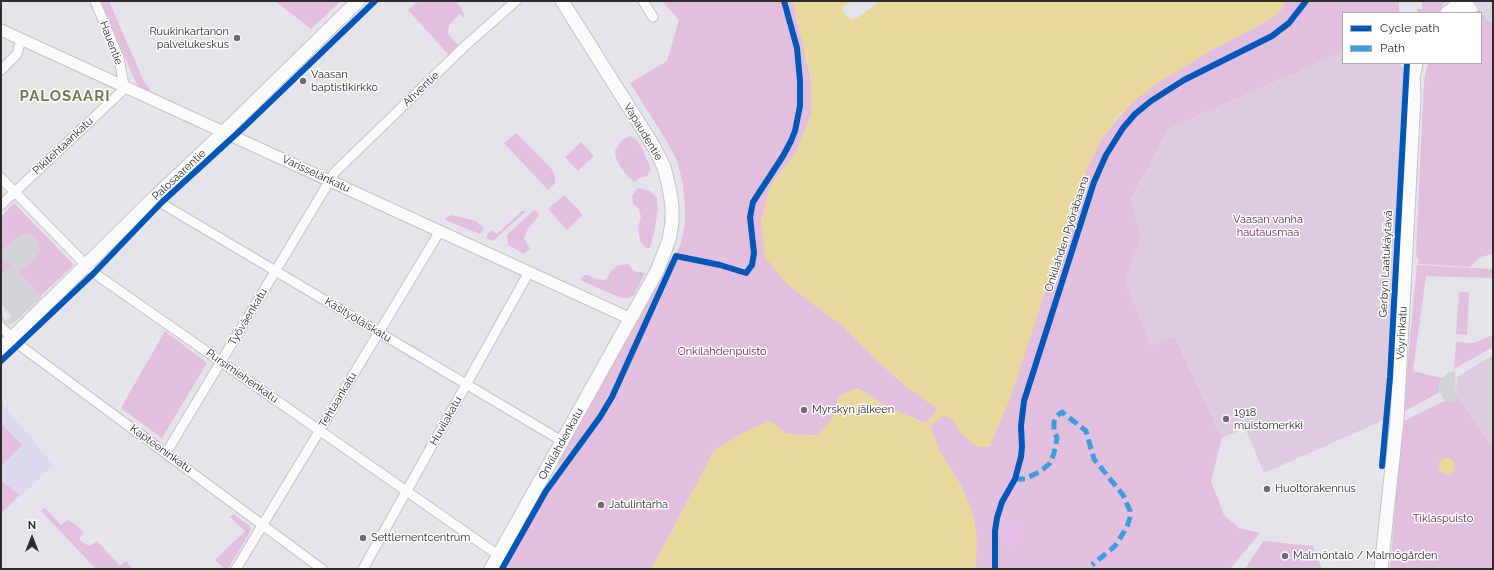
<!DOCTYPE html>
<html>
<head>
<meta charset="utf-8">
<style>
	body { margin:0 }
	#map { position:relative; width:1494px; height:570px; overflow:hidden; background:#e5e4eb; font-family:Raleway,sans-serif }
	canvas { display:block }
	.frame { position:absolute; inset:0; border:2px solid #2d2d2d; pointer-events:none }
	.legend { position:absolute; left:1342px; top:12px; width:140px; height:52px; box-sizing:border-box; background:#fff; border:1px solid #ababab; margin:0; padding:5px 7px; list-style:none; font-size:12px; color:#2d2d2d }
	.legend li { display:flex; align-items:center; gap:8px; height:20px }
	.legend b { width:20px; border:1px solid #ababab }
	.north { position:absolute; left:12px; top:518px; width:40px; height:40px; -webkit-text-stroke:3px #fff; paint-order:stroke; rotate:0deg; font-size:11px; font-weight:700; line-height:16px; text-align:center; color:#2d2d2d }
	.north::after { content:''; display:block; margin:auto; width:14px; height:18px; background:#2d2d2d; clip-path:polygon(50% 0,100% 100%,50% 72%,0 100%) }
</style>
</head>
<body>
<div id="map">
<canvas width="1494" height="570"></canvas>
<div class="frame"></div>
<ul class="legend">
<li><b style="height:5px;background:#0057b8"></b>Cycle path</li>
<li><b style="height:5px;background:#3d9de1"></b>Path</li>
</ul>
<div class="north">N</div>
</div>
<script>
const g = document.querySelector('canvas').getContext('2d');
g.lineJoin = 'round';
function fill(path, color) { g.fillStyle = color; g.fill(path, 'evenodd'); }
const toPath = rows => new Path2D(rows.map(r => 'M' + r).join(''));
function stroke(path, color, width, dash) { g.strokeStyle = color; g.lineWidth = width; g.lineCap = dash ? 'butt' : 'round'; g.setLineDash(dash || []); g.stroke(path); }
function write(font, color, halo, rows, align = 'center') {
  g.font = font + ' Raleway,sans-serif'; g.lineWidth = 3; g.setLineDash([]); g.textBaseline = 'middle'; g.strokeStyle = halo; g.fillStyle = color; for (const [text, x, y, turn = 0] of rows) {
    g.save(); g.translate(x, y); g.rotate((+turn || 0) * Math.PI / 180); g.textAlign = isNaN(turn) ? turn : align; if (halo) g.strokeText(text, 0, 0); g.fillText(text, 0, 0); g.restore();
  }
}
fill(toPath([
	[1,403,54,465,1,515]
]), '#dedaed');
fill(toPath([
	[101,1,109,1,144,82,150,89,148,92,142,89,136,83],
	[275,1,341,1,311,29],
	[418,1,455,1,461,7,465,18,460,14,449,25,448,34,459,46,449,55,408,10],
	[793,1,811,80,812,113,795,154,770,187,786,283,845,328,874,358,906,386,938,409,926,423,888,408,858,388,838,398,836,413,829,423,817,435,800,436,785,433,770,422,714,451,673,529,651,569,505,569,503,567,546,491,600,417,612,397,681,243,685,223,685,205,683,184,677,161,666,140,630,83,667,61,679,20,663,2],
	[1286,1,1399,1,1399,13,1343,13,1343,52,1168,129,1131,200,1141,237,1125,283,1175,336,1222,438,1211,481,1224,515,1239,528,1260,533,1230,569,975,569,976,541,974,518,963,489,939,450,930,427,942,415,953,419,960,432,989,447,1010,398,1083,177,1102,138,1118,118,1134,101,1155,84,1206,53,1267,21,1280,11],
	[1422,1,1445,1,1439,13,1417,13,1417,9,1422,9],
	[1481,15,1485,17,1493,24,1493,254,1480,257,1470,267,1418,264,1419,260,1416,254,1424,81,1427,66,1428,63,1481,63],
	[516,133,550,167,554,173,555,179,554,184,548,190,504,143],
	[630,136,636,139,644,152,651,170,647,176,639,178,635,182,629,178,622,169,616,159,615,151,622,140],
	[581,142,594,156,578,171,565,157],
	[638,188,650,191,657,198,658,210,654,233,650,247,647,249,640,241,638,228,641,216,638,208,633,204,632,196],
	[564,195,583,215,567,230,548,209],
	[14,203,74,265,35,301,1,286,1,217],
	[534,210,538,212,539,215,528,229,524,238,530,249,524,254,508,245,507,235],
	[522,211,526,211,493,241,486,238,488,233,492,230,497,234],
	[452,215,476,221,484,228,480,234,445,220,447,217],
	[669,260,671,261,610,396,597,416,558,468,559,458],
	[628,264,634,271,645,273,634,295,628,298,621,298,580,280,584,275,588,275,596,279,606,280,611,271,617,266],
	[1417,265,1493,269,1493,278,1426,276,1413,371,1442,378,1439,385,1440,392,1403,412],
	[1459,292,1469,292,1467,335,1456,334],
	[165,331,207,363,162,438,121,408],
	[1493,335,1493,347,1454,369,1456,342,1474,343],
	[1456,395,1493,447,1493,569,1390,569,1402,422],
	[1,423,22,445,2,465,1,465],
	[1,480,19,495,1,513],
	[544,489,545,490,499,567,529,510],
	[44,508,46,509,61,525,67,520,75,524,84,533,79,538,81,541,89,546,97,541,120,566,126,561,133,569,96,569,41,511],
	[233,514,250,526,251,529,250,532,228,569,225,569,215,560,245,531,230,517],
	[1263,541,1313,546,1322,569,1245,569]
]), '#e3bfde');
fill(toPath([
	[1343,52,1343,63,1399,63,1404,69,1384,420,1264,473,1245,428,1222,438,1176,337,1151,346,1125,282,1141,237,1131,200,1168,129],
	[1493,355,1493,447,1456,395,1457,377]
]), '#ddccdf');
fill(toPath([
	'1002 534a11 11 0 1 1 22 0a11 11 0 1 1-22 0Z'
]), '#e6bde9');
fill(toPath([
	[23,234,30,234,35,237,39,242,40,252,30,264,19,272,42,297,15,322,7,325,1,319,1,316,6,321,12,316,1,304,1,275,11,266,1,257,1,252,12,240],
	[1455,371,1456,402,1452,403,1443,399,1440,392,1439,385,1443,377,1449,372]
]), '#d4d3d9');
fill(toPath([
	[793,1,852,1,844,6,842,9,847,17,852,20,860,16,880,1,1286,1,1280,11,1267,21,1206,53,1155,85,1134,101,1118,117,1102,138,1083,177,1010,398,989,447,977,447,960,432,953,419,943,415,930,427,939,450,963,489,974,518,977,541,975,569,651,569,673,529,714,451,742,433,770,421,785,433,800,436,817,435,829,423,836,413,838,398,845,393,858,388,888,408,926,423,938,409,906,386,874,358,845,328,786,283,765,257,761,221,770,187,795,154,812,113,811,80],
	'1439 466a8 8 0 1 1 16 0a8 8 0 1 1-16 0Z'
]), '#e8da9c');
const minor = toPath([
	[643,1,653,17],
	[1,70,17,54,21,39],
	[1,178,94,273,498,555],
	[154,198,161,203,562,441],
	[1,205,122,91,124,86,119,58,95,1],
	[1,327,18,344,322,569],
	[166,453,335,172,465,46,516,1],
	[236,569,440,231],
	[363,569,529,272]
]);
const tertiary = toPath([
	[1,30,631,319]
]);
const secondary = toPath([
	[1447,13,1462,1],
	[1463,13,1480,1],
	[1,349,154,198,225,131,358,1],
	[491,569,657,271,669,240,672,222,672,206,669,187,664,167,654,147,562,1],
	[1381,569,1397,420,1414,96,1413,77,1416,63]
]);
const primary = toPath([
	[1480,1,1493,17]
]);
stroke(minor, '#c3c4c5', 11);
stroke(tertiary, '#c3c4c5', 13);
stroke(secondary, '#c3c4c5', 15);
stroke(primary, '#c3c3c6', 16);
stroke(minor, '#fbfbfc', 9);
stroke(tertiary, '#fbfbfc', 11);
stroke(secondary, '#fbfbfc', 13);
stroke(primary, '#dcd6e7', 14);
stroke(toPath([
	[1015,479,1025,479,1041,471,1050,463,1054,453,1057,438,1054,431,1054,422,1057,416,1062,412,1086,431,1094,459,1123,495,1130,511,1130,517,1127,527,1115,546,1092,565]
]), '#3d9de1', 5, [10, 5]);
stroke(toPath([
	[1,361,94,273,161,203,243,128,375,1],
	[1382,466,1390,377,1407,63],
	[502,569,546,491,600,417,612,397,676,256,720,265,746,273,752,265,754,253,750,217,753,202,783,156,791,141,795,131,800,106,800,81,797,48,784,1],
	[995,569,995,531,997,518,1002,502,1015,479,1021,457,1022,447,1021,426,1024,401,1094,182,1106,155,1123,128,1135,114,1151,101,1184,80,1272,36,1289,23,1306,1]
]), '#0057b8', 6);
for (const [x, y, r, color] of [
	[237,38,4,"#6d6d70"],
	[303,81,4,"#6d6d70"],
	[804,410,4,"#6d6d70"],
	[1226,419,4,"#6d6d70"],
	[1267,489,4,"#6d6d70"],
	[601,505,4,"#6d6d70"],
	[363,538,4,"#6d6d70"],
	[1285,556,4,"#6d6d70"]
]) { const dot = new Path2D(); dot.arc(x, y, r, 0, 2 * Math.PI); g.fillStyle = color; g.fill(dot); stroke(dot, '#fff', 1.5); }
write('11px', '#2d2d2d', '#fff', [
	["Ruukinkartanon",229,32,"right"],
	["palvelukeskus",229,45,"right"],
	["Vaasan",311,75],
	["baptistikirkko",311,88],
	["Myrskyn jälkeen",812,410],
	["1918",1234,413],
	["muistomerkki",1234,426],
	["Huoltorakennus",1275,489],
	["Jatulintarha",609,505],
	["Settlementcentrum",371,538],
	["Malmöntalo / Malmögården",1293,556]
], 'left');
write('11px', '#2d2d2d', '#fff', [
	["Hauentie",111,43,69],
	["Ahventie",421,89,-43],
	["Vapaudentie",643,132,59],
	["Pikitehtaankatu",63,146,-43],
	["Varisselänkatu",316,174,25],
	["Palosaarentie",179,175,-43],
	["Onkilahden Pyöräbaana",1067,234,-72],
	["Gerbyn Laatukäytävä",1386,264,-87],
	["Työväenkatu",248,317,-59],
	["Käsityöläiskatu",358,320,31],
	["Vöyrinkatu",1402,333,-87],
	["Pursimiehenkatu",242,376,35],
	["Tehtaankatu",338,400,-59],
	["Huvilakatu",446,421,-61],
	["Onkilahdenkatu",561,444,-61],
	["Kapteeninkatu",161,449,36]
]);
write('11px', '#681f4f', '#fff', [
	["Vaasan vanha",1268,220],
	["hautausmaa",1268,233],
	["Onkilahdenpuisto",722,352],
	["Tiklaspuisto",1443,519]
]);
g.letterSpacing = '1px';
write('bold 15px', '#6c7c4f', '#fff', [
	["PALOSAARI",65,96]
]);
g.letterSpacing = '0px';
</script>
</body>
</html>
